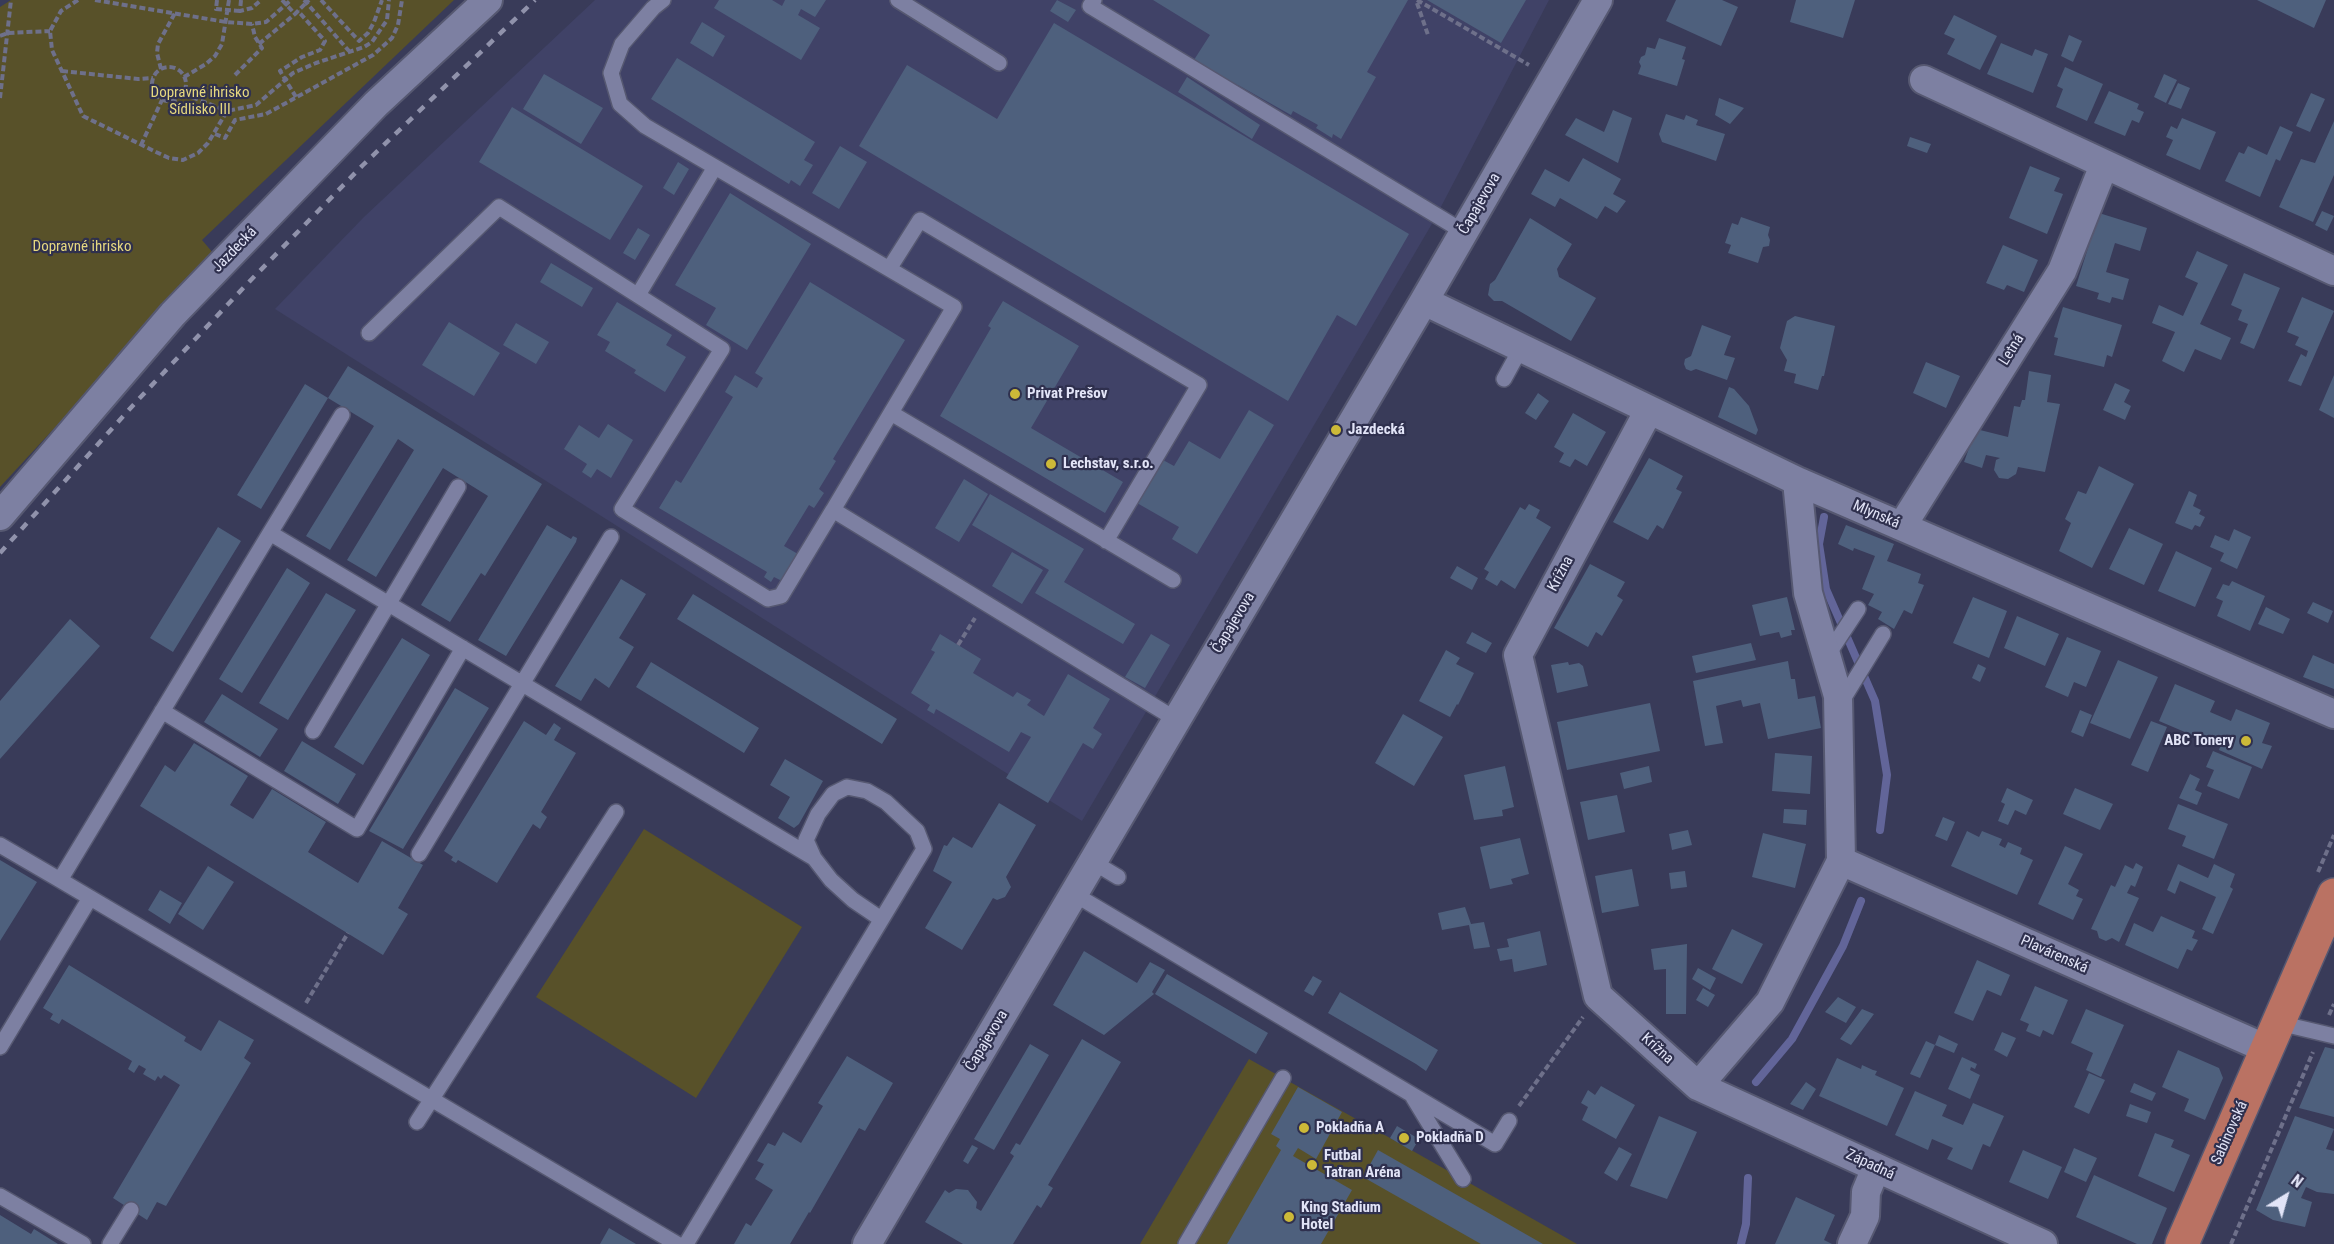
<!DOCTYPE html>
<html>
<head>
<meta charset="utf-8">
<style>
	body { margin:0 }
	#map { position:relative; width:2334px; height:1244px; overflow:hidden; background:#393b59; font-family:"Roboto Condensed",sans-serif }
	canvas { display:block }
	.north { position:absolute; left:2256px; top:1166px; width:60px; height:60px; -webkit-text-stroke:4px #2f304e; paint-order:stroke; rotate:37deg; font-size:16px; font-weight:700; line-height:24px; text-align:center; color:#e2e4f7 }
	.north::after { content:''; display:block; margin:auto; width:21px; height:27px; background:#e2e4f7; clip-path:polygon(50% 0,100% 100%,50% 72%,0 100%) }
</style>
</head>
<body>
<div id="map">
<canvas width="2334" height="1244"></canvas>
<div class="north">N</div>
</div>
<script>
const g = document.querySelector('canvas').getContext('2d');
g.lineJoin = 'round';
function fill(path, color) { g.fillStyle = color; g.fill(path, 'evenodd'); }
const toPath = rows => new Path2D(rows.map(r => 'M' + r).join(''));
function stroke(path, color, width, dash) { g.strokeStyle = color; g.lineWidth = width; g.lineCap = dash ? 'butt' : 'round'; g.setLineDash(dash || []); g.stroke(path); }
function write(font, color, halo, rows, align = 'center') {
  g.font = font + ' "Roboto Condensed",sans-serif'; g.lineWidth = 4.5; g.setLineDash([]); g.textBaseline = 'middle'; g.strokeStyle = halo; g.fillStyle = color; for (const [text, x, y, turn = 0] of rows) {
    g.save(); g.translate(x, y); g.rotate((+turn || 0) * Math.PI / 180); g.textAlign = isNaN(turn) ? turn : align; if (halo) g.strokeText(text, 0, 0); g.fillText(text, 0, 0); g.restore();
  }
}
fill(toPath([
	[595,0,1549,0,1433,222,1082,821,275,309,364,217]
]), '#404267');
fill(toPath([
	[11,0,454,0,202,240,219,260,85,395,0,487,0,7],
	[644,829,802,927,696,1098,536,997],
	[1249,1059,1390,1138,1577,1244,1140,1244]
]), '#585129');
stroke(toPath([
	[1824,517,1819,544,1826,589,1875,701,1887,775,1880,830],
	[1756,1082,1792,1039,1843,946,1861,901],
	[1741,1244,1746,1224,1748,1178]
]), '#626599', 8);
fill(toPath([
	[719,0,772,0,782,6,785,0,826,0,815,17,801,9,798,15,820,28,801,60,714,8],
	[1057,0,1076,10,1068,22,1050,11],
	[1153,0,1408,0,1367,72,1376,77,1341,139,1333,134,1332,138,1316,128,1318,125,1293,111,1291,115,1238,85,1236,88,1192,63,1210,35],
	[1427,0,1526,0,1501,43],
	[1676,0,1722,0,1738,7,1721,46,1666,21],
	[1796,0,1855,0,1843,38,1790,22],
	[2257,0,2326,0,2314,28],
	[1954,15,1997,36,1980,70,1947,54,1955,39,1944,34],
	[702,22,725,36,713,57,690,43],
	[1054,23,1409,234,1356,326,1337,315,1288,401,859,146,907,65,997,119],
	[2069,35,2082,41,2073,62,2061,56],
	[1659,38,1686,47,1682,59,1685,60,1677,86,1638,74,1641,66,1639,62,1641,57,1645,55,1647,47,1655,49],
	[2001,43,2032,56,2035,49,2048,54,2033,93,1987,74],
	[677,58,815,142,804,160,813,165,800,186,791,180,789,184,651,99],
	[2065,67,2103,84,2087,121,2056,107,2063,89,2057,86],
	[544,74,603,108,581,144,523,109],
	[2164,74,2177,80,2166,103,2154,97],
	[1187,77,1260,125,1252,139,1178,92],
	[2178,83,2190,88,2181,109,2168,104],
	[2109,91,2139,104,2137,109,2144,112,2139,123,2132,120,2125,136,2094,123],
	[2311,93,2325,99,2310,132,2296,126],
	[1719,98,1744,108,1730,124,1715,115],
	[512,107,643,186,610,240,479,162],
	[1613,110,1632,118,1618,163,1565,135,1576,118,1604,132],
	[1666,114,1684,120,1686,115,1698,120,1696,125,1725,134,1716,161,1662,142,1659,134],
	[2182,118,2216,132,2200,170,2166,155,2173,140,2166,137,2171,126,2177,129],
	[2334,121,2334,175,2313,222,2279,207,2301,159,2315,163],
	[2280,126,2293,132,2280,161,2276,159,2260,197,2225,181,2239,152,2244,154,2248,146,2267,155],
	[1910,137,1931,144,1927,153,1907,146],
	[840,146,867,162,839,209,812,193],
	[1583,158,1621,179,1613,194,1626,201,1617,213,1605,206,1597,219,1560,198,1555,207,1531,194,1545,169,1569,182],
	[678,162,689,169,674,195,663,188],
	[2030,166,2060,178,2054,191,2063,194,2047,234,2009,218],
	[730,193,811,244,747,350,706,325,716,308,675,285],
	[2322,211,2334,216,2327,231,2315,225],
	[2099,213,2147,228,2140,251,2115,243,2106,272,2129,279,2123,300,2112,297,2110,303,2097,299,2099,293,2076,286],
	[1741,217,1770,227,1768,235,1770,240,1769,246,1763,247,1758,263,1728,253,1731,245,1725,243,1732,223,1738,225],
	[1530,218,1572,244,1557,269,1559,277,1596,298,1571,341,1502,301,1494,301,1488,295,1490,284,1495,280],
	[638,228,650,235,635,260,623,253],
	[2003,245,2038,260,2024,292,2007,285,2004,290,1986,283],
	[2197,251,2228,265,2200,324,2231,338,2221,360,2195,349,2184,372,2162,361,2175,332,2152,323,2159,305,2183,316,2198,283,2185,277],
	[551,263,593,288,582,307,540,282],
	[2244,273,2280,288,2254,349,2240,343,2248,324,2238,320,2242,310,2231,305],
	[810,282,905,340,833,459,836,461,819,489,824,493,814,508,809,505,784,546,798,554,782,581,774,577,771,582,764,577,767,572,659,508,676,480,681,483,733,397,725,392,735,375,757,388,763,378,755,373],
	[2302,297,2334,311,2301,386,2288,381,2301,354,2306,357,2308,351,2295,345,2299,337,2287,332],
	[1003,301,1079,346,1031,428,1123,482,1105,513,940,416,991,328,988,326],
	[617,302,672,335,666,345,686,357,665,392,634,373,636,370,605,351,610,342,597,335],
	[2063,307,2122,325,2112,357,2107,355,2104,367,2054,355,2058,338,2054,337],
	[1795,316,1835,326,1824,376,1822,376,1818,390,1794,383,1796,374,1784,371,1787,360,1780,348,1787,321],
	[449,322,500,353,474,396,422,365],
	[516,323,549,342,536,364,503,345],
	[1702,325,1731,336,1724,355,1735,358,1727,380,1696,369,1691,371,1686,369,1684,364,1685,359,1691,356],
	[1926,362,1960,376,1946,408,1913,393],
	[348,366,542,484,485,576,481,573,450,622,421,605,488,496,443,468,376,577,347,560,414,450,398,439,330,550,306,536,374,426,328,398],
	[2029,371,2051,375,2047,402,2060,404,2045,472,2018,467,2016,474,2008,479,1999,478,1994,470,1996,460,2000,458,1986,455,1982,468,1964,462,1976,429,2008,437,2014,406,2020,407,2022,400,2025,400],
	[2334,375,2334,418,2319,410],
	[2115,383,2130,390,2124,402,2131,406,2125,420,2103,410],
	[305,384,328,398,261,509,237,495],
	[1729,387,1734,389,1749,406,1758,430,1756,435,1718,417],
	[1538,393,1549,401,1536,420,1525,413],
	[1249,410,1274,425,1197,554,1172,539,1179,527,1137,503,1163,460,1174,466,1189,441,1220,459],
	[1573,413,1606,432,1587,466,1575,459,1570,467,1559,462,1564,453,1554,447],
	[608,424,633,440,611,478,597,469,591,478,582,472,587,464,564,449,579,425,599,438],
	[1649,458,1683,476,1676,489,1682,492,1663,529,1657,525,1648,540,1613,522],
	[2099,466,2134,484,2092,568,2059,551,2071,523,2065,519,2078,491,2086,494],
	[964,479,988,494,959,542,935,528],
	[2189,491,2197,495,2193,506,2201,510,2199,514,2205,517,2200,527,2195,525,2192,530,2175,523],
	[990,494,1084,549,1064,582,1135,624,1123,644,1035,593,1049,570,972,525],
	[1529,504,1540,510,1536,518,1551,527,1515,589,1501,580,1497,586,1485,579,1489,572,1484,569,1520,507,1525,510],
	[547,525,571,539,573,536,577,538,576,542,506,656,478,640],
	[1846,525,1894,544,1887,561,1921,574,1918,583,1924,585,1912,614,1904,610,1894,629,1878,619,1882,612,1868,605,1874,594,1862,589,1875,556,1854,548,1853,551,1838,544],
	[218,527,241,541,173,652,150,638],
	[2129,528,2163,544,2144,585,2109,569],
	[2234,529,2251,537,2237,569,2220,561,2224,553,2210,547,2215,535,2229,541],
	[2176,551,2212,568,2195,607,2158,591],
	[1012,552,1043,570,1022,604,992,586],
	[1590,564,1625,582,1617,596,1623,600,1602,636,1596,632,1588,647,1554,628],
	[1457,566,1478,578,1472,590,1450,578],
	[287,568,310,583,242,693,219,679],
	[621,579,646,594,619,638,634,647,609,688,595,678,581,701,555,686],
	[2232,581,2265,596,2250,631,2217,616,2223,601,2216,598,2223,584,2229,586],
	[326,593,356,610,288,720,259,703],
	[693,594,897,719,882,744,677,619],
	[1787,597,1795,630,1791,630,1792,635,1781,638,1779,632,1760,636,1752,605],
	[1973,597,2007,611,1989,658,1953,643],
	[2313,602,2333,611,2328,623,2307,613],
	[2266,607,2290,619,2283,634,2258,624],
	[2017,616,2059,634,2045,666,2004,648],
	[70,619,100,646,0,759,0,701],
	[1472,632,1492,643,1486,653,1466,643],
	[940,634,981,659,973,673,1013,697,1017,692,1031,700,1027,705,1044,716,1068,674,1110,699,1093,728,1102,734,1093,749,1083,743,1048,803,1006,778,1031,737,1021,732,1009,752,936,709,934,714,927,710,930,705,911,693,935,652,931,650],
	[1151,634,1170,645,1145,688,1125,677],
	[2067,637,2101,651,2086,687,2074,682,2068,697,2045,687],
	[402,638,430,655,363,765,334,747],
	[1751,643,1756,660,1696,673,1692,656],
	[1446,650,1460,658,1456,664,1474,673,1458,705,1457,704,1450,717,1419,701],
	[2313,655,2334,664,2334,689,2303,677],
	[2118,660,2158,677,2130,739,2090,723],
	[1788,661,1791,679,1795,679,1798,699,1815,696,1821,728,1768,739,1760,703,1743,707,1741,700,1716,706,1723,743,1705,746,1693,681],
	[651,662,759,728,744,753,636,687],
	[1568,662,1569,665,1579,663,1583,666,1588,686,1557,693,1551,665],
	[1978,664,1986,668,1980,682,1972,678],
	[2175,684,2215,701,2210,712,2231,721,2236,709,2270,723,2262,743,2272,746,2262,769,2219,750,2220,747,2159,721],
	[455,688,489,708,403,849,369,831],
	[222,694,278,729,260,757,204,722],
	[1650,703,1660,751,1567,770,1557,722],
	[2080,710,2092,715,2083,737,2071,732],
	[1403,714,1443,737,1414,786,1375,763],
	[524,721,546,735,554,723,561,728,554,740,576,753,541,812,547,817,540,829,533,824,497,883,458,860,456,863,451,860,453,857,444,851],
	[2151,721,2167,727,2148,772,2131,765],
	[302,741,356,774,338,804,284,771],
	[194,743,248,776,230,805,253,819,272,789,326,822,308,852,358,883,382,841,423,865,398,908,408,914,383,955,140,806,165,765,175,772],
	[2213,751,2252,767,2239,799,2207,786,2214,770,2206,767],
	[1775,753,1812,756,1810,794,1772,791],
	[785,759,823,781,799,824,794,828,778,818,790,797,770,785],
	[1505,766,1514,807,1502,810,1503,816,1474,820,1464,775],
	[1649,766,1652,782,1624,789,1620,773],
	[2190,774,2200,779,2195,790,2202,793,2197,805,2179,798],
	[2007,788,2033,800,2026,815,2015,810,2008,825,1998,821,2005,804,2001,802],
	[2075,788,2113,804,2100,830,2063,814],
	[1617,795,1625,832,1588,840,1580,802],
	[999,803,1036,825,1006,877,1011,887,1005,897,997,900,993,898,962,950,925,928,952,882,933,871,944,845,947,846,953,837,972,848],
	[2178,804,2228,824,2214,859,2182,846,2186,836,2168,829],
	[1784,809,1807,810,1806,825,1783,823],
	[1943,817,1955,822,1947,841,1935,836],
	[1688,830,1692,845,1672,850,1669,834],
	[1967,831,1979,837,1982,831,2002,839,1999,845,2005,848,2008,842,2022,848,2020,854,2033,860,2017,895,1951,866],
	[1763,833,1806,844,1795,888,1752,877],
	[1520,838,1529,874,1511,879,1513,884,1490,889,1480,847],
	[2065,846,2083,854,2068,884,2079,890,2076,896,2083,899,2073,920,2038,904],
	[0,860,37,882,0,941],
	[2136,863,2143,867,2135,887,2131,885,2127,893,2139,898,2119,942,2112,938,2106,941,2099,938,2097,931,2091,929,2111,885,2115,887,2125,865,2133,869],
	[2178,864,2208,878,2214,864,2235,874,2230,887,2233,889,2213,934,2202,929,2216,897,2180,881,2175,894,2167,890],
	[208,866,234,882,203,930,178,914],
	[1632,869,1639,906,1602,913,1595,876],
	[1685,871,1687,887,1671,889,1669,873],
	[160,890,182,903,170,924,148,910],
	[1465,907,1471,924,1484,922,1490,947,1474,949,1469,925,1442,930,1438,913],
	[2161,916,2195,931,2192,938,2198,940,2192,951,2187,949,2178,969,2125,945,2134,923,2153,932],
	[1732,929,1763,944,1742,984,1712,969],
	[1540,931,1547,965,1514,972,1512,959,1500,961,1497,949,1509,947,1507,939],
	[1687,944,1686,1014,1666,1014,1666,969,1654,970,1651,949],
	[1084,951,1137,983,1150,962,1165,970,1152,992,1154,994,1104,1035,1053,1005],
	[1977,960,2010,975,2001,996,1987,990,1973,1021,1954,1013],
	[69,965,186,1037,184,1041,201,1051,219,1020,254,1040,244,1058,251,1063,166,1206,157,1202,147,1220,113,1198,180,1085,164,1075,161,1079,158,1076,155,1081,143,1074,146,1069,139,1065,134,1073,128,1069,132,1061,62,1019,59,1024,50,1019,53,1014,43,1008],
	[1698,968,1716,978,1710,990,1692,979],
	[1167,974,1268,1033,1256,1054,1155,994],
	[1313,976,1322,981,1313,996,1304,991],
	[2035,986,2068,1000,2053,1035,2043,1030,2040,1037,2026,1031,2029,1024,2020,1020],
	[1703,988,1715,995,1708,1007,1696,1000],
	[1340,992,1438,1050,1426,1071,1416,1064,1328,1013],
	[1838,997,1856,1007,1846,1023,1825,1012],
	[1862,1009,1874,1014,1851,1045,1840,1039],
	[2086,1009,2124,1025,2101,1077,2086,1070,2093,1053,2071,1043],
	[2002,1032,2016,1038,2007,1057,1994,1050],
	[1939,1035,1958,1044,1954,1053,1935,1045],
	[1082,1039,1121,1062,1048,1185,1053,1188,1041,1208,1037,1205,1013,1244,963,1244,925,1222,945,1190,949,1193,956,1189,968,1190,977,1202,976,1208,981,1211,1014,1156,1010,1153,1016,1143,1020,1145],
	[1926,1041,1935,1045,1920,1078,1910,1074],
	[1030,1044,1049,1055,994,1150,974,1139],
	[2325,1047,2334,1049,2334,1117,2299,1108],
	[2178,1050,2219,1068,2223,1078,2205,1120,2184,1111,2189,1099,2162,1087],
	[847,1056,893,1083,865,1131,859,1128,810,1213,809,1212,790,1244,734,1244,746,1223,751,1226,773,1190,755,1179,764,1164,757,1161,768,1143,775,1146,783,1132,801,1143,823,1106,818,1103],
	[1962,1057,1977,1064,1975,1069,1971,1067,1970,1070,1980,1075,1970,1099,1948,1089],
	[1837,1058,1861,1069,1862,1065,1873,1070,1877,1071,1875,1075,1904,1088,1887,1126,1819,1096],
	[2089,1073,2105,1080,2089,1114,2074,1107],
	[1806,1082,1816,1089,1803,1110,1790,1104],
	[2134,1083,2156,1093,2152,1101,2130,1092],
	[1601,1086,1635,1105,1616,1139,1582,1120,1588,1107,1581,1103,1588,1090,1595,1095],
	[1298,1087,1342,1112,1316,1159,1298,1148,1293,1156,1352,1190,1321,1244,1227,1244,1281,1150,1276,1146,1280,1139,1271,1134],
	[1915,1091,1947,1105,1942,1116,1963,1125,1973,1103,2004,1116,1990,1147,1983,1144,1972,1170,1947,1159,1953,1148,1932,1139,1928,1150,1895,1135],
	[2130,1104,2151,1112,2147,1123,2126,1116],
	[1659,1116,1697,1132,1667,1199,1630,1186],
	[2295,1116,2334,1129,2326,1149,2334,1151,2334,1194,2317,1192,2306,1187,2301,1198,2312,1202,2305,1227,2273,1220,2256,1210],
	[1397,1126,1419,1139,1412,1151,1390,1138],
	[2155,1133,2174,1140,2171,1147,2190,1155,2174,1192,2138,1176],
	[972,1145,978,1148,968,1164,963,1161],
	[1619,1147,1632,1154,1617,1181,1604,1173],
	[2074,1148,2097,1158,2086,1182,2064,1172],
	[1378,1150,1543,1244,1481,1244,1363,1177],
	[2023,1150,2062,1167,2048,1199,2009,1182],
	[2094,1175,2167,1208,2152,1244,2137,1244,2076,1217],
	[1796,1197,1835,1215,1824,1240,1832,1244,1775,1244],
	[0,1215,31,1234,34,1229,58,1244,0,1244],
	[609,1228,636,1244,600,1244]
]), '#4e607d');
const lane = toPath([
	[663,0,653,8,622,44,611,73,620,104,645,126,954,307,833,510,1177,720],
	[898,0,999,63],
	[1094,0,1090,6,1464,232],
	[889,269,920,220,1199,385,1106,541],
	[638,295,715,167],
	[369,333,499,207,722,349,622,509,768,599,781,596,833,510],
	[1504,379,1521,348],
	[891,413,1173,580],
	[270,533,342,415],
	[1827,656,1858,609],
	[1840,704,1883,634],
	[162,711,357,829,463,648],
	[313,731,458,487],
	[0,845,60,880],
	[419,854,611,537],
	[1093,862,1118,877],
	[1074,894,1495,1144,1509,1121],
	[2279,1023,2334,1036],
	[0,1047,90,898],
	[1413,1097,1463,1179],
	[417,1122,616,812],
	[0,1196,83,1244],
	[110,1244,131,1210],
	[677,1244,60,880,270,533,814,858],
	[686,1244,924,849,917,831,886,802,867,791,847,787,833,794,818,814,806,840,814,858,831,880,853,900,881,919],
	[1186,1244,1283,1078]
]);
const street = toPath([
	[1924,80,2334,271],
	[1424,301,1797,481,2334,714],
	[1649,410,1518,655,1598,996,1698,1086,2043,1244],
	[0,516,173,314,376,104,488,0],
	[1902,526,2062,271,2104,165],
	[1841,861,2267,1049],
	[1698,1086,1770,1002,1841,861,1838,696,1808,593,1797,481],
	[867,1244,1424,301,1598,0],
	[1852,1244,1865,1216,1866,1192,1876,1168]
]);
const primary = toPath([
	[2182,1244,2334,895]
]);
stroke(lane, '#565871', 18);
stroke(street, '#565871', 32);
stroke(primary, '#565871', 36);
stroke(toPath([
	[78,0,61,11,50,31,52,50,83,116,156,152,169,158,183,160,198,153,208,143,227,111,256,105,293,73,316,63,364,47,372,42,387,20,389,0],
	[95,0,226,22,252,24,266,22,291,0],
	[217,0,216,9,240,11],
	[241,0,240,11,252,8,261,0],
	[282,0,295,14,309,0],
	[304,0,349,51],
	[321,0,359,41,368,33,374,22,382,0],
	[1417,0,1529,65],
	[1417,3,1428,35],
	[0,36,8,33,50,31],
	[259,44,295,14],
	'152 84a17 17 0 1 1 34 0a17 17 0 1 1-34 0Z',
	[161,69,157,53,158,44,175,13],
	[62,71,138,79,153,78],
	[235,75,262,48,255,37,252,24],
	[184,77,206,64,215,56,222,44,229,0],
	[184,94,227,111],
	[296,97,280,71,302,57,320,50,325,41,298,11],
	[0,98,11,0],
	[215,134,225,138,235,120,266,114,373,55,392,38,398,25,402,0],
	[141,145,162,100],
	[958,645,975,618],
	[2318,872,2334,835],
	[306,1003,348,933],
	[2329,1015,2334,1004],
	[1519,1106,1583,1017],
	[2231,1244,2313,1052]
]), '#6e708a', 4, [6, 3]);
stroke(lane, '#7d80a2', 15);
stroke(street, '#7d80a2', 28);
stroke(primary, '#ba7263', 33);
stroke(toPath([
	[0,553,136,402,248,283,363,165,535,0]
]), '#9092ab', 4.5, [8, 8]);
for (const [x, y, r, color] of [
	[1015,394,6,"#ccb938"],
	[1336,430,6,"#ccb938"],
	[1051,464,6,"#ccb938"],
	[2246,741,6,"#ccb938"],
	[1304,1128,6,"#ccb938"],
	[1404,1138,6,"#ccb938"],
	[1312,1165,6,"#ccb938"],
	[1289,1217,6,"#ccb938"]
]) { const dot = new Path2D(); dot.arc(x, y, r, 0, 2 * Math.PI); g.fillStyle = color; g.fill(dot); stroke(dot, '#2f304e', 2); }
write('15px', '#e6d87f', '#2f304e', [
	["Dopravné ihrisko",200,93],
	["Sídlisko III",200,110],
	["Dopravné ihrisko",82,247]
]);
write('15px', '#e2e4f7', '#2f304e', [
	["Čapajevova",1480,204,-60],
	["Jazdecká",235,250,-46],
	["Letná",2012,350,-58],
	["Mlynská",1876,515,23],
	["Krížna",1561,574,-62],
	["Čapajevova",1234,623,-59],
	["Plavárenská",2054,955,24],
	["Čapajevova",987,1041,-59],
	["Krížna",1657,1049,42],
	["Sabinovská",2230,1133,-66],
	["Západná",1870,1165,25]
]);
write('bold 15px', '#e2e4f7', '#2f304e', [
	["Privat Prešov",1027,394],
	["Jazdecká",1348,430],
	["Lechstav, s.r.o.",1063,464],
	["ABC Tonery",2234,741,"right"],
	["Pokladňa A",1316,1128],
	["Pokladňa D",1416,1138],
	["Futbal",1324,1156],
	["Tatran Aréna",1324,1173],
	["King Stadium",1301,1208],
	["Hotel",1301,1225]
], 'left');
</script>
</body>
</html>
